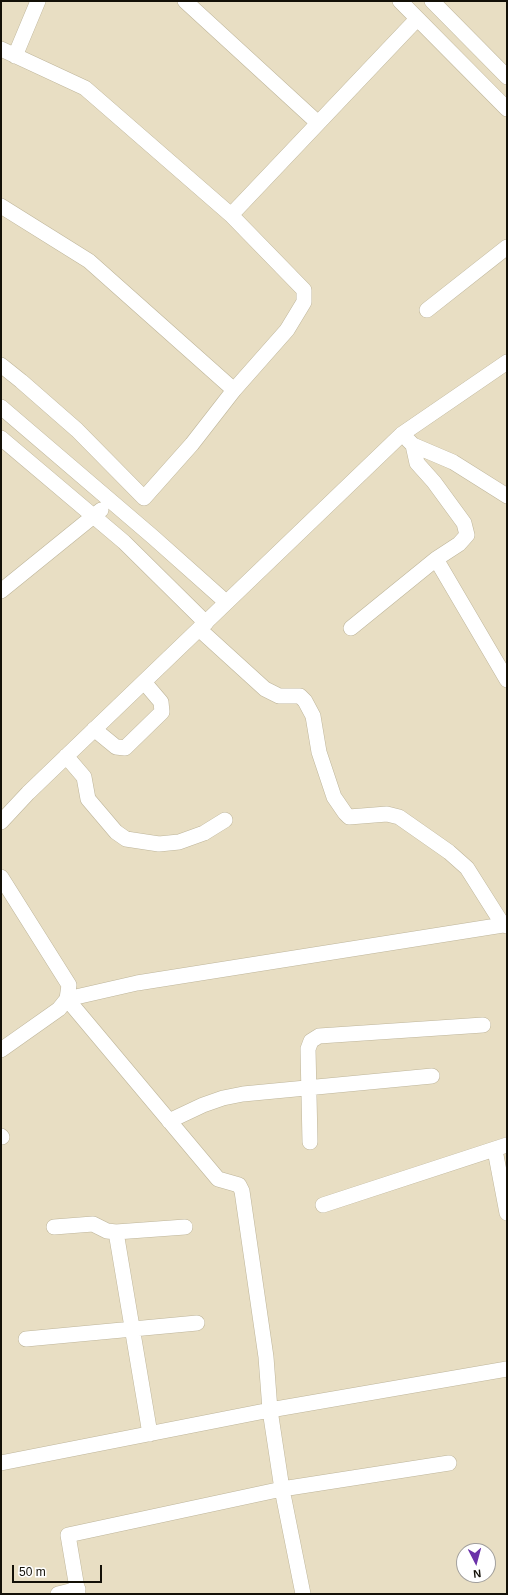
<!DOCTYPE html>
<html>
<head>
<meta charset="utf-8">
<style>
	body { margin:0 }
	#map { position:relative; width:508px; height:1595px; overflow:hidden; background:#e8dec3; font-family:Helvetica,sans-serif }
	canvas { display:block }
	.frame { position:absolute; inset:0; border:2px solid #131007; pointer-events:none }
	.north { position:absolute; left:456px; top:1543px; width:40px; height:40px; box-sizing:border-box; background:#fff; border:1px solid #a19f9c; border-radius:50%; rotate:174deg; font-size:11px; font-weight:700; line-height:16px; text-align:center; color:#131007 }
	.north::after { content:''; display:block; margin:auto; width:14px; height:18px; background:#6b33a9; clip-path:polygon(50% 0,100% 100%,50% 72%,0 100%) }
	.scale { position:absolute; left:12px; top:1565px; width:90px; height:18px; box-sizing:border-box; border:2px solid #131007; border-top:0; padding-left:5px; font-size:12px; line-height:14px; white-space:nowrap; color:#131007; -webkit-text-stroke:3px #fff; paint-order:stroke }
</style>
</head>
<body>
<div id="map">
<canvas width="508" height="1595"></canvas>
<div class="frame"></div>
<div class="north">N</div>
<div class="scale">50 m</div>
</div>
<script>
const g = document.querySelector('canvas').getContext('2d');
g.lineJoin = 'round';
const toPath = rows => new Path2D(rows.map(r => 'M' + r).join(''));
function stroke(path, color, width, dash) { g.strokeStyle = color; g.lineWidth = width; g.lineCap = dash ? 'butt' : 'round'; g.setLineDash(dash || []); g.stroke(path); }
const minor = toPath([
	[185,1,318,123],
	[400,1,507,109],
	[432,1,507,77],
	[1,49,85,88,231,215,304,290,304,302,287,330,234,390,192,444,144,498,77,430,21,381,1,365],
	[15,56,38,1],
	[1,206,89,261,234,390],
	[231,215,417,19],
	[427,310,507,247],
	[1,407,153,537,226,602],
	[1,438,124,542,206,623],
	[408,440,413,445,453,462,507,496],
	[436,559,507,680],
	[1,591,101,510],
	[351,628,436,559,459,544,467,535,464,523,434,482,417,463,413,445],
	[199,629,265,689,279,696,300,696,305,701,313,716,319,752,334,797,345,813,349,817,387,814,399,817,449,852,467,868,503,925],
	[94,729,116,747,125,748,162,712,161,702,144,682],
	[66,756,84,777,88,799,116,832,126,839,159,844,179,842,204,833,225,820],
	[1,822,28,793,402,434,507,362],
	[1,877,69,985,67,999,59,1009,1,1050],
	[169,1121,203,1105,223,1098,243,1094,432,1076],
	[1,1136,2,1137],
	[310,1142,308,1049,311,1041,319,1036,483,1025],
	[495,1150,507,1213],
	[323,1205,507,1145],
	[54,1227,93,1224,107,1231,116,1232,185,1227],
	[116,1232,150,1434],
	[26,1339,197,1323],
	[1,1463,270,1410,507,1369],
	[58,1594,78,1589],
	[78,1594,68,1535,282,1489,449,1463],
	[303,1594,282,1489,270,1410,266,1357,242,1191,239,1185,218,1179,67,999,137,983,503,925,507,926]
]);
stroke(minor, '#beb59a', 16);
stroke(minor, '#fff', 15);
</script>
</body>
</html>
